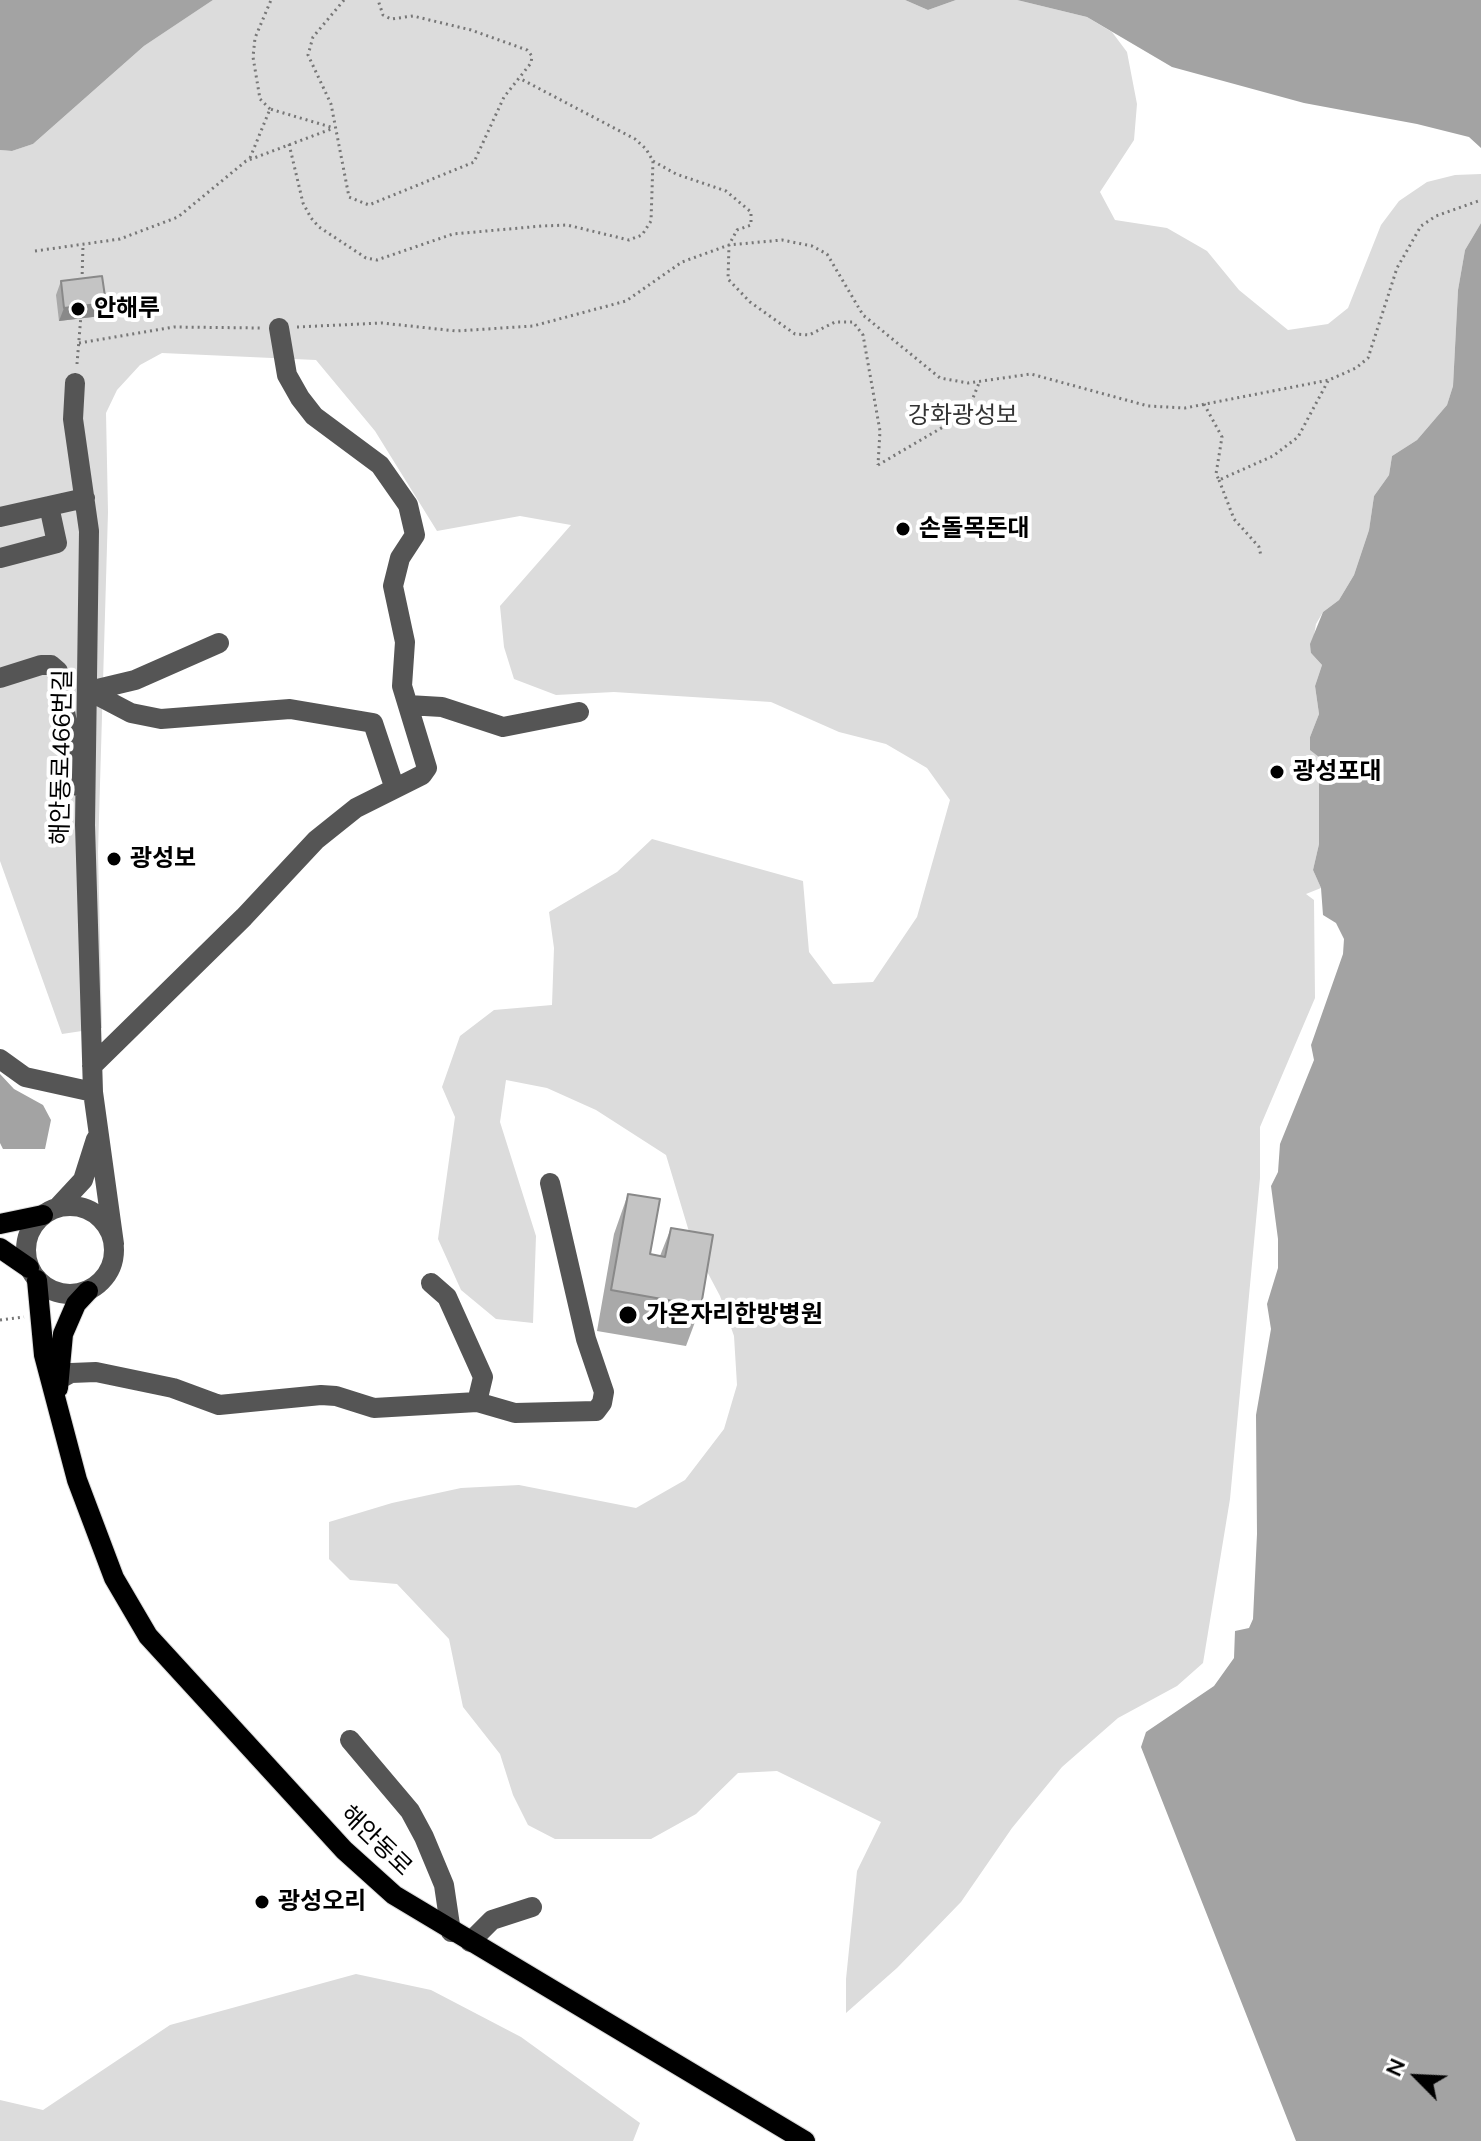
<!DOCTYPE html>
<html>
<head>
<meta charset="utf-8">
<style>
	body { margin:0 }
	#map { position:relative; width:1481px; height:2141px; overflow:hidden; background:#fff; font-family:Mulish,sans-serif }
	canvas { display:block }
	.north { position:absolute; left:1377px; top:2037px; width:80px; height:80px; -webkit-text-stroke:6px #fff; paint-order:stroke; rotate:294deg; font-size:22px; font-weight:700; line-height:32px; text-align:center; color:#000 }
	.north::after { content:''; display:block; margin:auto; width:28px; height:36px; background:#000; clip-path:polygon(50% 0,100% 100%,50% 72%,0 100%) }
</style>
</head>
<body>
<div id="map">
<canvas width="1481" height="2141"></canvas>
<div class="north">N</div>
</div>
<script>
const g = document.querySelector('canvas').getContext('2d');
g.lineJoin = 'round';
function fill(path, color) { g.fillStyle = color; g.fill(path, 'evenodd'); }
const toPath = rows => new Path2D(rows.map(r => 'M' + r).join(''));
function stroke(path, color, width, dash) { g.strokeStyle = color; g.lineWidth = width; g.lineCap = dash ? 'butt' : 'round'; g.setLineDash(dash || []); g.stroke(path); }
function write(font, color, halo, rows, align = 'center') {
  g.font = font + ' Mulish,"Noto Sans KR",sans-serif'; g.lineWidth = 8; g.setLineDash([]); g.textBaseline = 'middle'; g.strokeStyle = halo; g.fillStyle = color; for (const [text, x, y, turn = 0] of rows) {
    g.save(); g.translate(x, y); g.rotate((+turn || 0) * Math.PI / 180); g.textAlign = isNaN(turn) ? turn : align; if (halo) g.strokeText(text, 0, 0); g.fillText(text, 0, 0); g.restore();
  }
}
fill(toPath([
	[213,0,905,0,928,10,956,0,1017,0,1087,17,1112,32,1127,52,1137,104,1134,140,1100,192,1115,220,1167,228,1207,251,1239,290,1288,330,1328,324,1348,308,1381,225,1399,201,1427,182,1455,175,1481,174,1481,223,1465,250,1458,290,1453,386,1447,405,1417,440,1392,456,1389,475,1374,496,1369,530,1354,575,1339,600,1323,612,1316,624,1311,653,1322,665,1315,686,1319,714,1310,737,1319,757,1319,844,1313,870,1321,888,1306,894,1314,900,1315,998,1260,1127,1260,1178,1230,1499,1203,1663,1177,1686,1118,1718,1062,1767,1012,1828,961,1902,897,1968,846,2013,846,1979,857,1871,881,1822,777,1771,738,1773,696,1814,651,1839,555,1839,528,1825,513,1795,500,1754,463,1707,449,1639,397,1584,350,1580,329,1559,329,1522,392,1503,461,1488,519,1485,636,1508,685,1480,724,1429,737,1385,734,1336,720,1296,693,1245,666,1155,596,1110,547,1088,506,1080,500,1122,536,1236,533,1323,496,1319,461,1290,438,1239,455,1117,442,1087,460,1036,494,1010,552,1005,554,948,549,912,617,872,652,839,803,881,809,952,833,984,873,982,917,917,950,800,927,768,886,744,839,732,771,702,614,692,556,695,514,679,504,647,500,606,571,525,520,516,437,531,375,431,316,360,162,353,140,365,117,390,106,413,108,512,98,852,102,1028,62,1034,0,861,0,150,12,151,33,144,144,46],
	[356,1974,431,1990,521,2037,640,2123,633,2141,0,2141,0,2100,43,2110,170,2025]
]), '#dcdcdc');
fill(toPath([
	[0,0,213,0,144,46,33,144,12,151,0,150],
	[905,0,956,0,928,10],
	[1017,0,1481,0,1481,148,1469,137,1417,124,1304,103,1172,67,1087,17],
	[1481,223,1481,2141,1296,2141,1141,1747,1146,1732,1214,1686,1234,1658,1235,1631,1249,1628,1253,1619,1257,1534,1256,1415,1271,1329,1267,1304,1278,1268,1278,1239,1271,1186,1278,1172,1280,1144,1314,1060,1311,1045,1343,954,1344,939,1336,923,1323,915,1321,888,1313,870,1319,844,1319,757,1310,750,1310,737,1319,714,1315,686,1322,665,1311,653,1310,644,1323,612,1339,600,1354,575,1369,530,1374,496,1389,475,1392,456,1417,440,1447,405,1453,386,1458,290,1465,250],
	[0,1074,14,1089,43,1105,51,1120,45,1149,3,1149,0,1143]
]), '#a3a3a3');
const major = toPath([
	[0,1224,43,1215],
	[0,1248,29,1268],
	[37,1280,44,1355,77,1480,114,1578,148,1636,344,1850,394,1895,805,2141],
	[58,1388,63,1334,76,1304,88,1291]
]);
stroke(major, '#dbdbdb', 22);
stroke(toPath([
	[344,0,313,37,308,55,331,104,349,197,369,205,474,162,504,97,531,63,532,56,527,50,471,30,413,16,391,19,383,15,378,0],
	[270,109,260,99,253,57,255,38,271,0],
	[289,144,303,203,311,218,319,227,366,258,377,260,453,234,542,226,567,225,629,240,642,235,651,221,653,161,646,149,635,139,519,78],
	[250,158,270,109,334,128],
	[653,161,676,174,726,191,751,212,751,225,737,230,729,245,728,279,750,302,795,334,809,335,835,322,853,322,863,335,880,431,878,465],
	[35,251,120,239,178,217,246,161,334,128],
	[82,280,83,245],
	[297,327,382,323,456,331,533,326,626,301,682,262,729,245,782,240,812,246,827,254,863,315,940,378,968,383,1031,374,1148,406,1185,408,1329,380,1356,368,1368,358,1397,268,1421,226,1436,216,1481,200],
	[79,343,174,327,262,328],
	[77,364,81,315],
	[1204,404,1222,437,1216,474,1219,480,1273,456,1298,437,1328,381],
	[878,465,967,413,979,383],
	[1219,480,1234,519,1259,547,1261,556],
	[0,1320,24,1317]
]), '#777', 3, [2, 4]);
stroke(toPath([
	[75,383,73,419,89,531,85,825,93,1092,114,1244],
	[0,517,85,498],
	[0,558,57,543,49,506],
	[0,678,41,665,51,665,58,671,78,786],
	[89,691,131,713,161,719,290,709,373,723,394,786],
	[89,691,135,680,219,643],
	[408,705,442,707,503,727,579,712],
	[0,1059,25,1077,93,1092],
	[92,1066,244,917,316,840,356,808,422,775,427,768,402,686,405,642,393,586,400,558,415,535,408,505,380,465,314,416,300,398,287,375,279,328],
	'26 1250a44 44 0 1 1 88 0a44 44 0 1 1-88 0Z',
	[57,1208,83,1180,96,1139],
	[431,1283,447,1297,479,1368,483,1377,477,1402],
	[58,1380,71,1373,96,1372,173,1388,219,1405,321,1395,336,1396,374,1408,477,1402,515,1413,596,1411,602,1403,604,1392,586,1339,550,1183],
	[350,1740,410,1811,424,1837,444,1885,451,1932],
	[470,1942,492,1920,532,1907]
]), '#555', 20);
stroke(major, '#000', 20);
fill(toPath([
	[61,281,101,316,59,321,56,295],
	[628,1194,650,1254,660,1256,671,1228,701,1306,686,1346,597,1331,614,1234]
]), '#a9a9a9');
fill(toPath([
	[106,303,101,316,59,321,64,308]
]), '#898989');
const building = toPath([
	[102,276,106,303,64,308,61,281,102,276],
	[628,1194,660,1199,650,1254,665,1257,671,1228,713,1235,701,1306,611,1290,628,1194]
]);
fill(building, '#c4c4c4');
stroke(building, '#898989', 2);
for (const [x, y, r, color] of [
	[78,309,8,"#000"],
	[903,529,8,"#000"],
	[1277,772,8,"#000"],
	[114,859,8,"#000"],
	[628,1315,10,"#000"],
	[262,1902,8,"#000"]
]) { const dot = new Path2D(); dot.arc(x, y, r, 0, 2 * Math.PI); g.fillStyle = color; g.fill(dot); stroke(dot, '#fff', 3); }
write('bold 24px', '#000', '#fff', [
	["안해루",94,309],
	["손돌목돈대",919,529],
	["광성포대",1293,772],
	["광성보",130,859],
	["가온자리한방병원",646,1315],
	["광성오리",278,1902]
], 'left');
write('24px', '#333', '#fff', [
	["강화광성보",963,416]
]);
write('24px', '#000', '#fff', [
	["해안동로466번길",62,757,-89],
	["해안동로",376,1841,44]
]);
</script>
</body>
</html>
